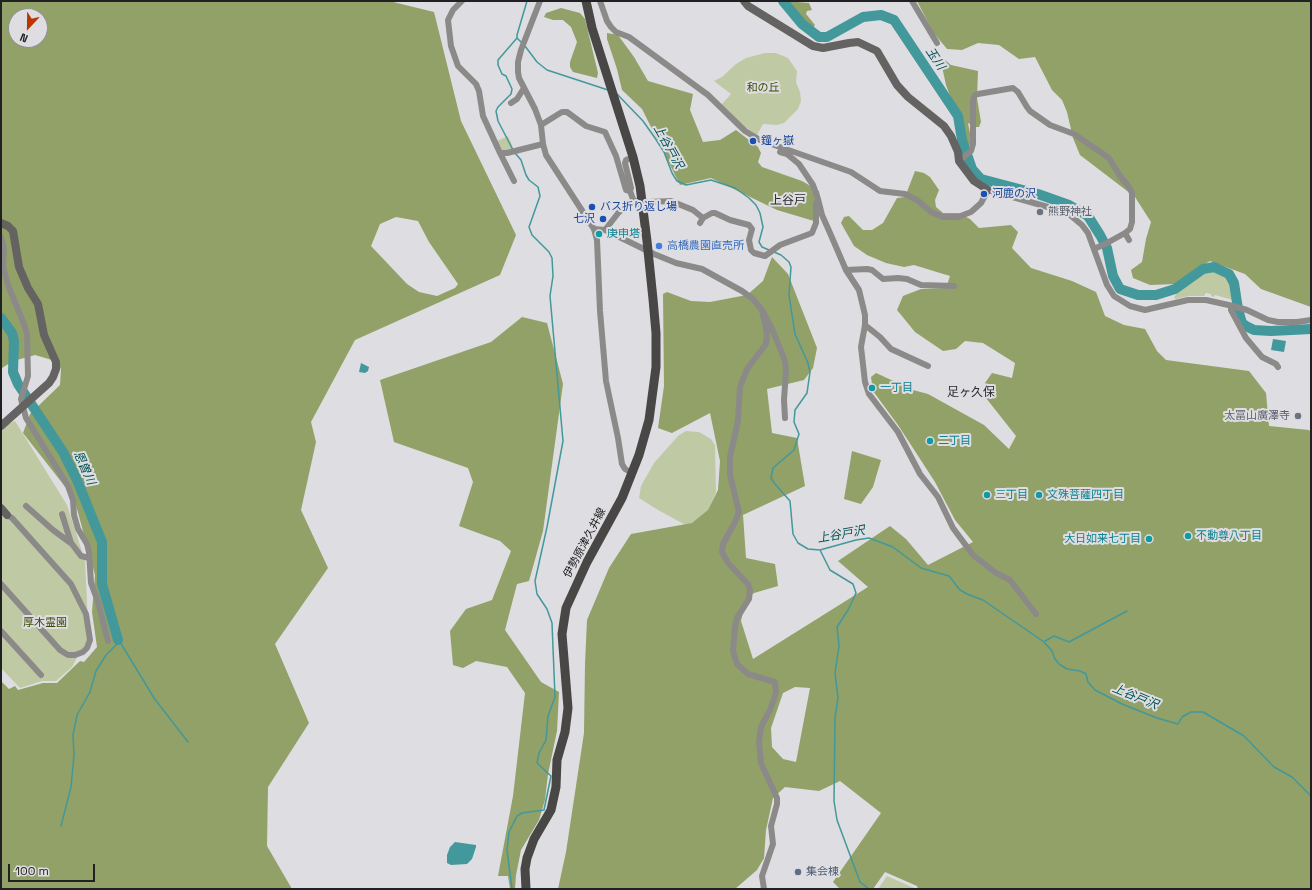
<!DOCTYPE html>
<html>
<head>
<meta charset="utf-8">
<style>
	body { margin:0 }
	#map { position:relative; width:1312px; height:890px; overflow:hidden; background:#dedde1; font-family:"Space Grotesk",sans-serif }
	canvas { display:block }
	.frame { position:absolute; inset:0; border:2px solid #212022; pointer-events:none }
	.north { position:absolute; left:8px; top:8px; width:40px; height:40px; box-sizing:border-box; background:#dedde1; border:1px solid #929195; border-radius:50%; rotate:202deg; font-size:11px; font-weight:700; line-height:16px; text-align:center; color:#212022 }
	.north::after { content:''; display:block; margin:auto; width:14px; height:18px; background:#bd3403; clip-path:polygon(50% 0,100% 100%,50% 72%,0 100%) }
	.scale { position:absolute; left:8px; top:864px; width:87px; height:18px; box-sizing:border-box; border:2px solid #212022; border-top:0; padding-left:5px; font-size:12px; line-height:14px; white-space:nowrap; color:#212022; -webkit-text-stroke:3px #dedde1; paint-order:stroke }
</style>
</head>
<body>
<div id="map">
<canvas width="1312" height="890"></canvas>
<div class="frame"></div>
<div class="north">N</div>
<div class="scale">100 m</div>
</div>
<script>
const g = document.querySelector('canvas').getContext('2d');
g.lineJoin = 'round';
function fill(path, color) { g.fillStyle = color; g.fill(path, 'evenodd'); }
const toPath = rows => new Path2D(rows.map(r => 'M' + r).join(''));
function stroke(path, color, width, dash) { g.strokeStyle = color; g.lineWidth = width; g.lineCap = dash ? 'butt' : 'round'; g.setLineDash(dash || []); g.stroke(path); }
function write(font, color, halo, rows, align = 'center') {
  g.font = font + ' "Space Grotesk","Noto Sans JP",sans-serif'; g.lineWidth = 4; g.setLineDash([]); g.textBaseline = 'middle'; g.strokeStyle = halo; g.fillStyle = color; for (const [text, x, y, turn = 0] of rows) {
    g.save(); g.translate(x, y); g.rotate((+turn || 0) * Math.PI / 180); g.textAlign = isNaN(turn) ? turn : align; if (halo) g.strokeText(text, 0, 0); g.fillText(text, 0, 0); g.restore();
  }
}
fill(toPath([
	[765,53,776,53,788,58,797,71,796,82,800,92,801,101,798,109,784,123,777,125,763,124,757,135,742,125,721,105,731,94,714,81,722,77,736,64,746,58],
	[508,136,514,150,503,152,497,141],
	[1210,270,1230,279,1233,288,1233,300,1215,295,1214,297,1211,296,1211,294,1206,293,1204,296,1189,296,1176,299,1174,298,1178,290,1193,281,1200,274],
	[15,421,67,505,85,561,89,643,81,650,72,667,56,681,42,681,20,688,1,668,1,426,2,427],
	[686,431,699,432,711,439,715,445,716,492,704,521,693,529,658,510,639,498,641,486,654,463,678,436],
	[887,876,914,888,914,889,878,889]
]), '#bfcaa5');
fill(toPath([
	[1,1,389,1,434,12,461,121,516,235,500,275,355,340,311,422,316,442,301,510,328,568,275,644,309,723,268,787,267,846,292,889,1,889,1,681,9,689,15,686,18,690,43,683,57,683,80,661,84,662,97,647,92,612,95,575,74,498,23,433,30,414,60,385,61,369,52,360,35,355,13,361,2,368,1,371],
	[16,16,40,16,40,40,16,40],
	[396,217,418,221,429,242,458,284,455,288,437,296,419,292,407,284,371,246,380,224],
	[785,1,809,3,812,10,807,11,806,14,815,25,813,28,807,25,799,16,794,13],
	[917,1,1311,1,1311,307,1261,289,1245,274,1210,261,1196,269,1175,284,1150,285,1133,278,1131,270,1142,262,1146,239,1151,222,1135,197,1080,155,1073,138,1067,112,1062,100,1052,90,1035,57,1019,59,999,45,978,43,962,50,947,49,933,32],
	[561,8,580,13,585,19,598,73,597,78,573,72,570,67,570,62,577,42,571,27,563,20,553,20,544,17,546,13],
	[607,33,618,35,634,57,648,81,693,94,690,110,703,142,720,140,736,130,758,147,761,153,758,162,762,167,802,181,819,191,823,213,814,221,777,210,711,178,680,185,642,109,622,90,617,69,607,39],
	[945,60,951,65,978,71,977,98,981,122,979,127,976,127,968,123,972,143,968,146,963,143,960,123,946,85,941,62],
	[915,171,924,173,930,177,939,190,935,200,936,207,943,213,958,213,970,219,979,228,1011,225,1018,232,1012,248,1031,268,1072,281,1096,292,1105,316,1124,325,1145,329,1157,351,1166,360,1249,371,1266,393,1269,426,1309,430,1311,432,1311,889,918,889,917,886,885,872,873,889,840,889,833,882,881,813,840,781,819,791,785,787,773,798,766,830,764,858,757,870,735,889,558,889,566,852,584,733,585,664,587,620,609,568,631,534,692,523,708,510,718,490,720,461,710,413,672,433,658,428,664,386,663,294,667,292,691,301,710,302,747,295,763,281,772,257,788,274,817,348,813,368,804,380,767,389,772,433,797,438,805,486,743,515,746,558,775,564,778,586,754,593,746,599,741,621,753,659,868,587,838,561,890,526,906,539,928,565,973,542,955,520,935,482,898,425,873,391,871,377,876,373,913,390,928,394,984,425,1009,449,1016,436,986,398,985,383,992,373,1012,378,1015,363,983,343,965,341,956,349,943,351,915,332,897,310,903,296,921,289,946,288,950,276,914,265,904,267,886,263,867,255,854,246,841,223,844,217,849,216,863,230,872,230,883,223,897,198,905,197],
	[795,687,810,688,796,762,783,759,772,747,771,728,783,693],
	[522,317,547,323,563,384,543,531,529,581,517,584,505,630,541,682,559,692,557,731,548,774,545,800,539,820,521,850,516,875,515,889,510,889,508,876,498,876,513,796,525,693,507,667,476,661,463,668,453,665,450,631,466,609,492,600,511,551,500,541,459,526,473,482,468,468,394,442,380,380,491,342],
	[852,451,881,460,873,487,861,504,844,499]
]), '#91a167');
fill(toPath([
	[1273,339,1286,341,1284,352,1271,350],
	[361,363,369,367,368,371,365,373,359,372],
	[455,842,476,845,476,847,472,859,467,864,451,865,447,863,447,855,450,847]
]), '#42989b');
stroke(toPath([
	[522,43,517,38,517,35,527,1],
	[525,46,537,62,547,70,608,90],
	[617,94,643,121,655,138,664,152,672,173,677,181,686,185,711,180,735,188,749,198,756,205,760,213,763,227,759,242,762,247,769,250],
	[513,150,498,121,496,111,498,107,511,94,512,89,506,76,502,74,498,65,498,60,517,38],
	[774,252,781,255,789,262,791,267,789,295,795,334,808,363,810,372,807,393,795,410,794,422,799,434,794,450,773,468,771,478,775,484,790,501,793,534,798,543,808,549,820,550,856,540,869,538,893,547,921,568,949,576,960,590,967,594,983,600,1044,642,1052,651,1055,659,1059,664,1067,669,1080,671,1086,674,1088,682,1095,690,1122,704,1157,718,1178,724,1182,717,1191,712,1203,712,1244,736,1274,767,1292,777,1311,796],
	[820,550,830,570,853,584,856,593,848,610,837,627,839,646,835,673,838,698,835,718,834,801,837,820,860,882,869,889],
	[1045,641,1054,636,1069,642,1127,611],
	[61,826,71,787,74,755,73,735,77,715,90,692,96,671,106,655,116,645,118,640,120,642,154,698,188,742],
	[512,889,507,850,509,832,517,816,522,813,544,810,551,776,537,763,539,753,546,740,548,716,555,697,552,623,547,609,537,594,535,581,547,527,563,441,550,296,553,276,552,258,549,252,532,235,529,227,540,196,538,187,529,180,526,175,521,160,515,153]
]), '#42989b', 1.5);
stroke(toPath([
	[783,1,802,24,819,37,827,37,863,17,881,15,894,20,958,116,962,140,972,169,981,179,1038,194,1069,205,1088,216,1100,235,1107,248,1113,276,1120,289,1138,295,1156,295,1175,289,1203,269,1214,267,1229,274,1234,283,1238,309,1242,323,1246,326,1254,330,1271,331,1311,329],
	[1,318,12,333,14,341,13,372,18,384,63,452,77,480,102,542,102,584,118,640]
]), '#42989b', 10);
stroke(toPath([
	[462,1,453,10,448,20,451,46,458,66,476,84,479,91,483,116,500,153,507,153,543,144],
	[540,1,521,50,518,62,518,72,519,78,535,109,541,125,543,144,546,155,594,229,597,240,600,311,606,381,618,438,622,464,625,469,632,473],
	[600,1,607,21,611,27,616,32,629,37,708,95,745,131,760,140,851,172,880,191,905,194,917,200,931,212,943,217,958,217,971,212,981,203,988,190,1062,211,1070,215,1082,225,1088,233,1107,285,1114,296,1130,306,1145,310,1188,300,1206,300,1233,306,1247,310,1268,320,1278,322,1297,322,1311,320],
	[912,1,937,43],
	[511,103,517,99,524,88],
	[541,125,557,115,562,112,567,112,586,126,605,132,616,156,626,190,630,191],
	[780,152,787,154,799,164,813,185,818,199,822,215,830,233,846,270,859,290,865,315,865,325,861,347,865,382,869,394,898,432,920,474,938,497,953,528,973,555,996,573,1010,580,1036,614],
	[500,153,514,181],
	[633,157,626,160,625,163,631,188,630,191,634,202],
	[959,161,971,151,973,144,973,100,975,95,978,94,1013,88,1018,92,1027,107,1030,111,1050,125,1074,134,1109,158,1120,176,1129,187,1132,193,1132,222,1130,229,1125,233],
	[649,202,671,201,693,210,703,218],
	[700,223,703,218,712,213,715,213,730,220,749,225,752,229,749,240,751,250,754,253,765,256,780,245,812,233,816,223,816,203,818,201],
	[594,229,605,230,654,254,676,263,702,269,742,291,753,299,762,310,773,331,785,361,786,370,784,400,785,418],
	[605,230,619,212,636,201],
	[1,237,4,248,3,267,8,285,24,324,27,334,28,376,21,399,26,418,68,486,73,500,74,515,78,529,87,544,89,552,91,583,98,602,108,641],
	[1094,249,1107,243,1125,233,1129,240],
	[846,270,867,269,872,270,883,279,898,278,907,279,921,285,954,286],
	[1231,306,1231,310,1246,338,1262,357,1276,364,1278,367],
	[762,310,767,333,766,344,747,369,740,387,738,421,730,457,730,475,739,512,735,522,723,544,722,552,728,563,748,584,750,590,749,599,737,618,735,626,733,651,737,664,748,674,775,682,776,693,770,710,761,727,759,742,761,763,777,798,777,804,771,826,773,844,762,876,764,889],
	[865,325,880,337,891,349,928,366],
	[26,506,53,530,72,544,81,556,89,558],
	[62,514,71,543],
	[1,584,60,650,68,655,75,655,83,652,87,648,90,640,86,614,71,584,12,518,7,515],
	[1,631,41,675]
]), '#8c8a89', 6);
stroke(toPath([
	[744,1,748,6,813,46,823,48,849,43,858,42,877,51,897,85,908,97,944,126,951,136,958,152,959,161,974,181,988,190],
	[1,223,8,226,13,231,19,267,28,288,38,304,44,335,56,362,56,369,53,377,49,383,1,426],
	[1,508,7,515]
]), '#646361', 8);
stroke(toPath([
	[526,889,525,869,527,858,534,839,551,810,556,787,557,760,565,732,568,708,562,634,566,608,587,562,622,498,639,455,649,420,656,367,656,333,653,299,647,241,640,186,633,157,592,28,586,1]
]), '#494745', 9);
for (const [x, y, r, color] of [
	[753,141,4,"#1a4fb4"],
	[984,194,4,"#1a4fb4"],
	[592,207,4,"#1a4fb4"],
	[1040,212,4,"#6b7280"],
	[603,219,4,"#1a4fb4"],
	[599,234,4,"#0f9aa8"],
	[659,246,4,"#3f7fe0"],
	[872,388,4,"#0f9aa8"],
	[1298,416,4,"#6b7280"],
	[930,441,4,"#0f9aa8"],
	[987,495,4,"#0f9aa8"],
	[1039,495,4,"#0f9aa8"],
	[1188,536,4,"#0f9aa8"],
	[1149,539,4,"#0f9aa8"],
	[798,872,4,"#5c6f8a"]
]) { const dot = new Path2D(); dot.arc(x, y, r, 0, 2 * Math.PI); g.fillStyle = color; g.fill(dot); stroke(dot, '#dedde1', 1.5); }
write('11px', '#3c4a03', '#dedde1', [
	["和の丘",763,88],
	["厚木霊園",45,623]
]);
write('11px', '#164399', '#dedde1', [
	["鐘ヶ嶽",761,141],
	["河鹿の沢",992,194],
	["バス折り返し場",600,207],
	["七沢",595,219,"right"]
], 'left');
write('11px', '#5b616d', '#dedde1', [
	["熊野神社",1048,212],
	["太冨山廣澤寺",1290,416,"right"]
], 'left');
write('11px', '#0d838f', '#dedde1', [
	["庚申塔",607,234],
	["一丁目",880,388],
	["二丁目",938,441],
	["三丁目",995,495],
	["文殊菩薩四丁目",1047,495],
	["不動尊八丁目",1196,536],
	["大日如来七丁目",1141,539,"right"]
], 'left');
write('11px', '#366cbe', '#dedde1', [
	["高橋農園直売所",667,246]
], 'left');
write('11px', '#212022', '#dedde1', [
	["伊勢原津久井線",585,543,-62]
]);
write('11px', '#4e5e75', '#dedde1', [
	["集会棟",806,872]
], 'left');
write('italic 12px', '#015254', '#dedde1', [
	["玉川",935,59,56],
	["上谷戸沢",668,147,61],
	["恩曽川",84,468,66],
	["上谷戸沢",841,535,-10],
	["上谷戸沢",1135,697,22]
]);
write('12px', '#2a2a2d', '#dedde1', [
	["上谷戸",788,201],
	["足ヶ久保",971,393]
]);
</script>
</body>
</html>
